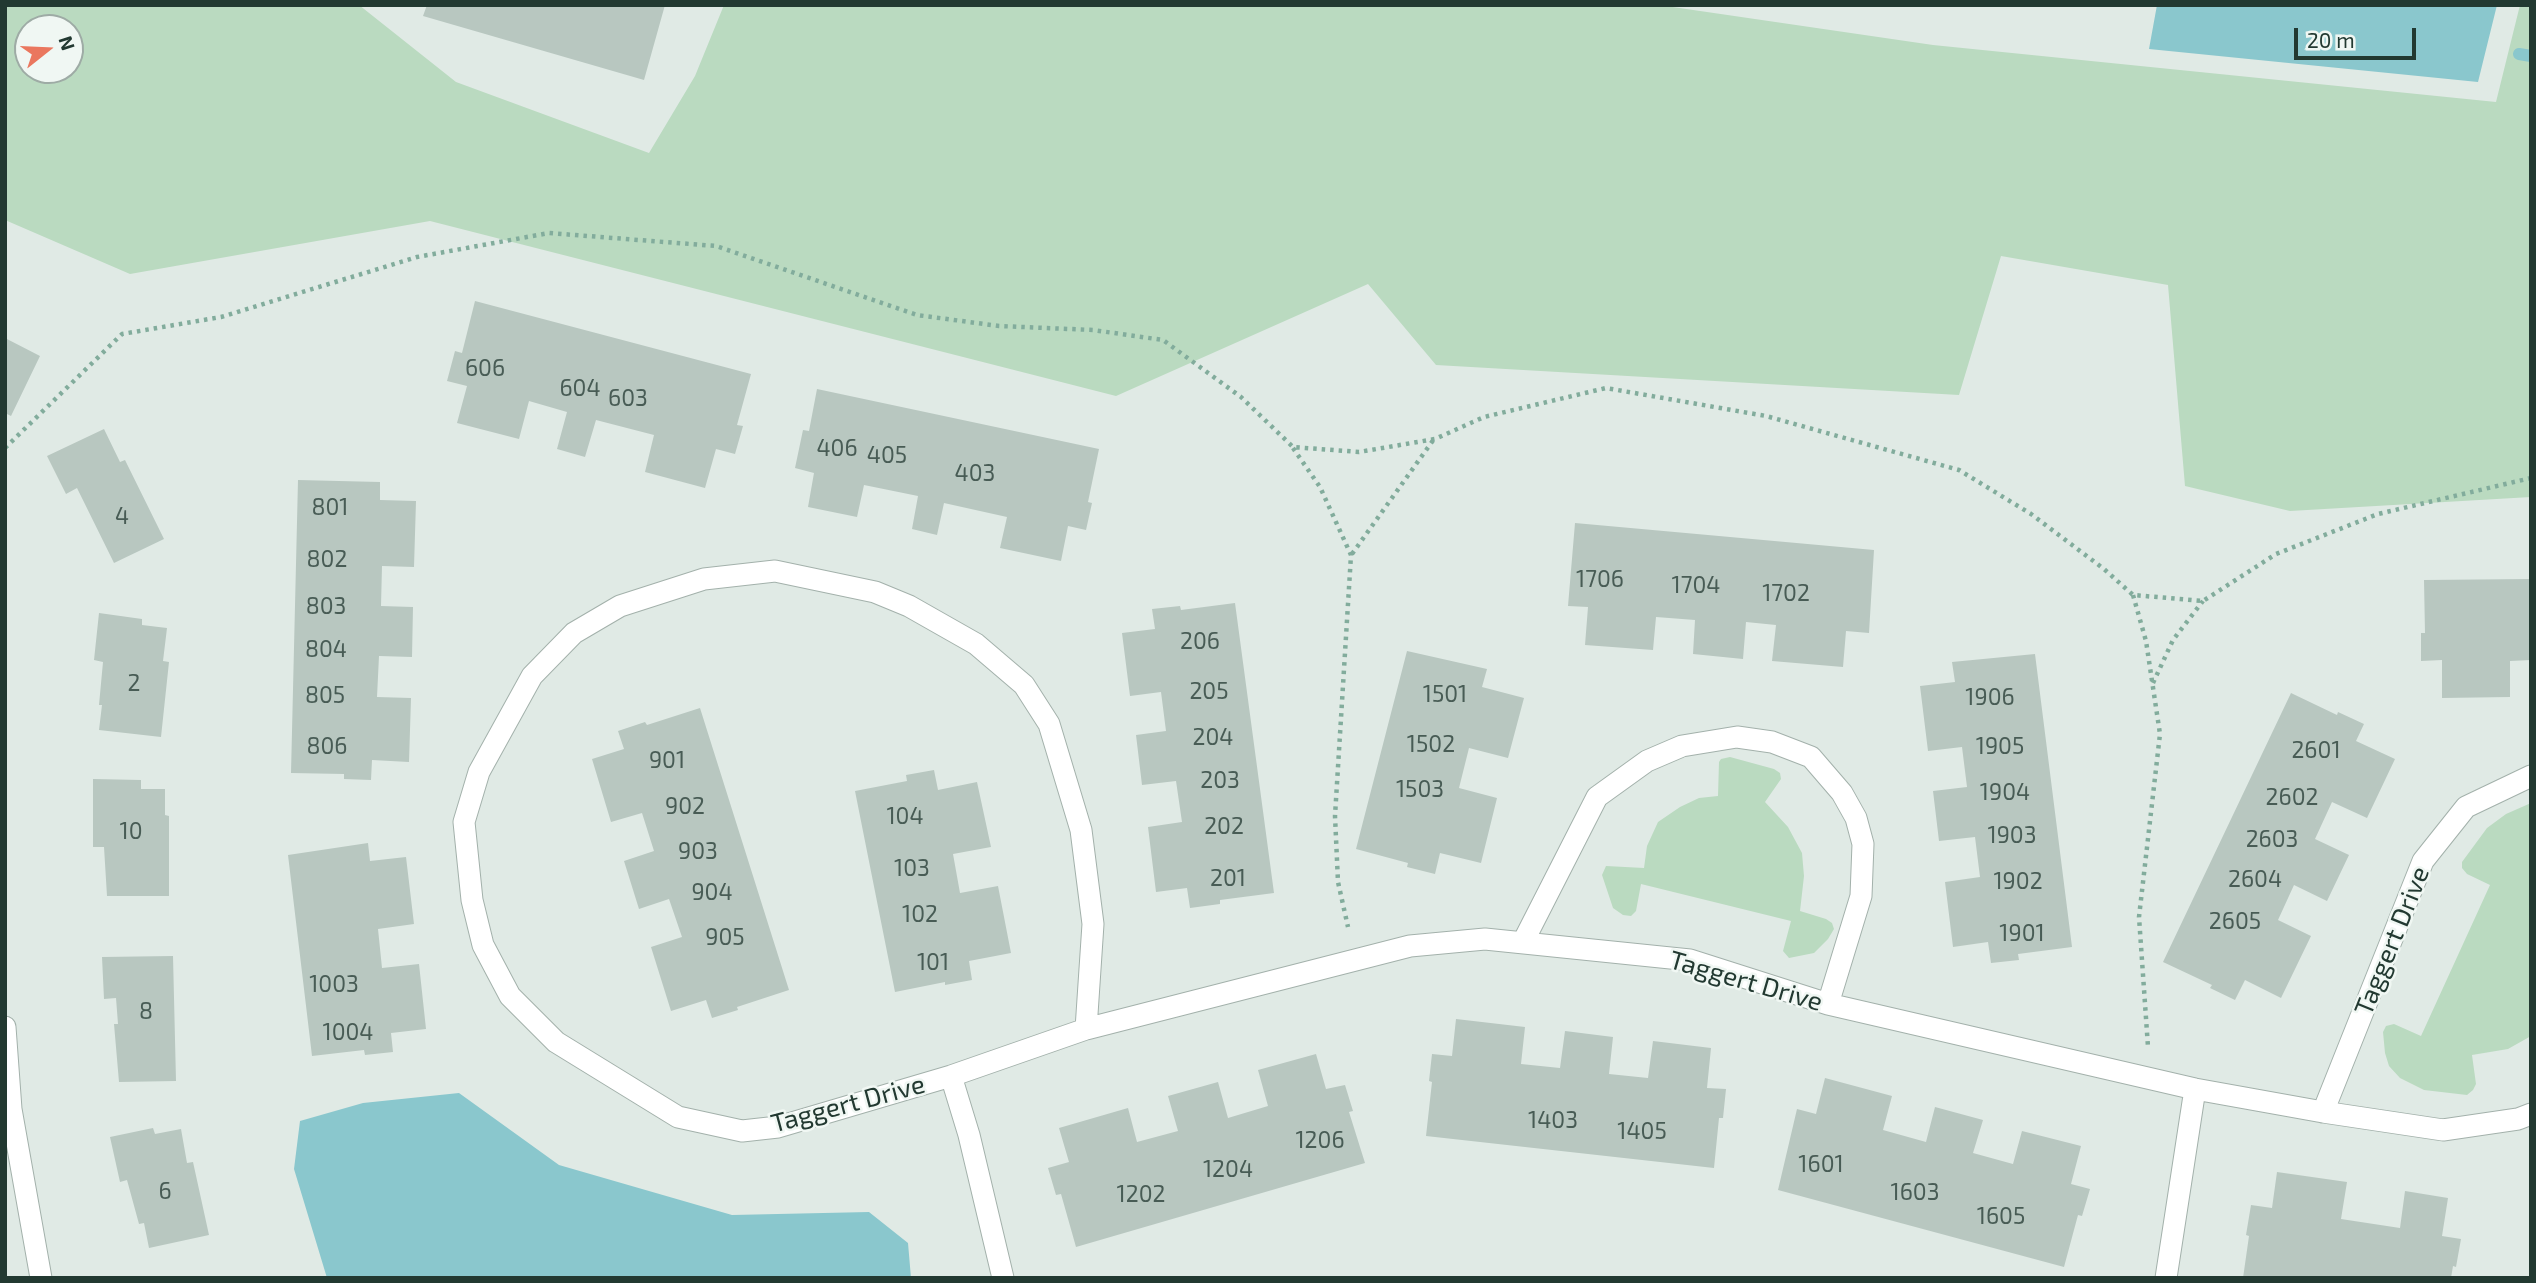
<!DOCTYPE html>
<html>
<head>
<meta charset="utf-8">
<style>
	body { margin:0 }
	#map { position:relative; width:2536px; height:1283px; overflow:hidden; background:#e0eae5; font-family:"Exo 2",sans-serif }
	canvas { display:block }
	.frame { position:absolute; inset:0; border:7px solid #223931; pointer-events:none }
	.north { position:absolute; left:14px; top:14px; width:70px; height:70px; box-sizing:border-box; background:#f0f7f3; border:2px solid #9eaba5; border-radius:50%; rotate:72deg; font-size:19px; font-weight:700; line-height:28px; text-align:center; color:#223931 }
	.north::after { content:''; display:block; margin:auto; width:24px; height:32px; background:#ea775e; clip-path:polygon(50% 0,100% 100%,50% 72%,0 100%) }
	.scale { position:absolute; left:2294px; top:28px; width:122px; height:32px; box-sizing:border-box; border:4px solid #223931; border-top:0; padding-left:9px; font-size:21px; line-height:24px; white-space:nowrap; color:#223931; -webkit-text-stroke:5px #f0f7f3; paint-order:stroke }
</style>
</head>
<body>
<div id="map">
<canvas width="2536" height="1283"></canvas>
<div class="frame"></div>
<div class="north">N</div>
<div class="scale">20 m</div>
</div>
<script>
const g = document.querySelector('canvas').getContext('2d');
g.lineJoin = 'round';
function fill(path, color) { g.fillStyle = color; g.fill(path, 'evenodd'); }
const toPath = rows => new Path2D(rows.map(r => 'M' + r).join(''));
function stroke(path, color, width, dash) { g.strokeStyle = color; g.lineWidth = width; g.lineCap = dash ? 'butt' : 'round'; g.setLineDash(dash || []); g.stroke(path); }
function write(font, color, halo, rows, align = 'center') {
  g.font = font + ' "Exo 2",sans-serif'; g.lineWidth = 5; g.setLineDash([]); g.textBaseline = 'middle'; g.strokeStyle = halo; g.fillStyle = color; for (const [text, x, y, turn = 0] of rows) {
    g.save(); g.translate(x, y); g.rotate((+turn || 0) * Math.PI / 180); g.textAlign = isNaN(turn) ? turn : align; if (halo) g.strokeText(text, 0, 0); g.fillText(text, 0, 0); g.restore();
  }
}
fill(toPath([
	[5,5,359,5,456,82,649,153,695,76,724,5,1659,5,1933,45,2496,102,2520,5,2531,5,2531,497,2290,511,2185,486,2168,285,2001,256,1959,395,1436,365,1368,284,1116,396,430,221,130,274,5,220],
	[28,28,70,28,70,70,28,70],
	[1730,757,1774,769,1780,773,1781,779,1765,802,1788,827,1802,853,1804,876,1800,911,1826,919,1832,923,1834,929,1828,939,1814,953,1789,958,1783,951,1791,921,1641,884,1636,911,1631,916,1623,915,1613,908,1602,875,1606,866,1644,868,1647,846,1658,822,1680,807,1699,798,1718,796,1719,762,1721,759],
	[2531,803,2531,1036,2508,1049,2472,1055,2476,1084,2473,1090,2467,1095,2424,1090,2400,1078,2389,1066,2385,1053,2383,1032,2386,1026,2394,1024,2421,1036,2490,885,2467,874,2462,868,2462,862,2487,828,2506,814]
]), '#badac0');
fill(toPath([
	[2157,5,2497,5,2478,82,2149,49],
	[459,1093,559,1165,732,1215,869,1212,908,1243,911,1278,327,1278,294,1169,300,1121,363,1103]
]), '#8ac7cd');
stroke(toPath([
	[2519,54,2531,56]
]), '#8ac7cd', 12);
fill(toPath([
	[427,5,665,5,644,80,423,16],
	[475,301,751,374,737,425,743,426,735,454,716,449,705,488,645,472,654,435,596,420,585,457,557,449,567,412,529,401,519,439,457,423,467,386,447,381,455,351,462,353],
	[5,338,40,356,11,416,5,413],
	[817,389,1099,449,1088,502,1092,503,1086,530,1068,526,1061,561,1000,548,1007,517,944,503,937,535,912,529,918,496,864,485,857,517,808,507,814,473,795,468,803,430,809,431],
	[104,429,120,462,125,460,164,539,114,563,77,488,66,494,47,456],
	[298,480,380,482,380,500,416,501,414,567,382,566,381,606,413,607,412,657,379,656,377,697,411,698,409,762,372,760,371,780,344,779,344,774,291,773],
	[1575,523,1874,550,1869,633,1846,631,1843,667,1772,661,1776,625,1746,622,1743,659,1693,654,1695,620,1656,617,1653,650,1585,645,1588,607,1568,606],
	[2531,579,2531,660,2510,661,2510,697,2442,698,2442,660,2421,661,2421,633,2425,633,2424,580],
	[1235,603,1274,893,1220,900,1220,904,1190,908,1187,888,1156,892,1148,827,1182,822,1176,781,1142,785,1136,735,1166,731,1161,692,1130,696,1122,633,1155,629,1152,609,1180,606,1181,610],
	[99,613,142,619,142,625,167,628,163,661,169,662,161,737,99,730,102,705,99,705,103,662,94,660],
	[1407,651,1487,669,1482,687,1524,698,1508,758,1469,748,1459,788,1497,798,1481,863,1440,853,1435,874,1407,867,1408,863,1356,849],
	[2035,654,2072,947,2018,954,2019,960,1991,963,1988,942,1953,947,1945,882,1980,877,1975,837,1939,841,1933,791,1967,787,1962,747,1928,751,1920,686,1955,682,1952,662],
	[2291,693,2337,715,2338,712,2364,724,2356,741,2395,759,2367,818,2332,802,2315,839,2349,855,2327,901,2294,885,2278,920,2311,936,2281,998,2245,980,2235,1000,2210,988,2212,985,2163,962],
	[700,708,789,990,737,1007,738,1010,712,1018,706,1000,671,1011,651,947,682,937,669,899,639,909,624,861,654,851,642,813,611,822,592,759,624,749,618,731,645,722,647,725],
	[934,770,938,790,977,782,991,847,953,854,960,893,998,886,1011,953,969,961,972,980,945,985,945,982,895,992,855,791,907,781,906,775],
	[93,779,141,780,141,789,165,789,165,815,169,816,169,896,107,896,104,847,93,847],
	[368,843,370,861,406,857,414,924,378,929,382,968,419,964,426,1029,391,1033,393,1052,365,1055,364,1050,312,1056,288,855],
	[173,956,176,1081,119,1082,114,1024,118,1024,116,998,104,999,102,957],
	[1456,1019,1525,1027,1521,1064,1560,1068,1565,1031,1613,1037,1609,1074,1648,1078,1653,1041,1711,1048,1707,1088,1726,1089,1723,1118,1719,1118,1714,1168,1426,1136,1432,1082,1429,1081,1432,1054,1452,1056],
	[1316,1054,1326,1089,1345,1085,1353,1111,1349,1112,1365,1163,1076,1247,1061,1194,1056,1195,1048,1168,1069,1162,1059,1128,1128,1108,1137,1142,1178,1131,1168,1096,1218,1082,1228,1118,1268,1106,1258,1070],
	[1825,1078,1892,1096,1883,1130,1926,1142,1935,1107,1983,1120,1973,1153,2013,1164,2022,1131,2081,1146,2071,1184,2090,1189,2082,1216,2078,1215,2064,1267,1778,1190,1797,1109,1816,1114],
	[153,1128,155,1134,181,1129,187,1163,193,1162,209,1235,149,1248,144,1223,139,1224,127,1180,120,1182,110,1137],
	[2277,1172,2347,1182,2341,1219,2400,1228,2405,1191,2448,1198,2442,1236,2461,1239,2456,1267,2453,1266,2451,1278,2243,1278,2249,1236,2246,1235,2251,1205,2272,1208]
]), '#b8c7c0');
const minor = toPath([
	[1523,942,1597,797,1647,761,1682,746,1737,737,1772,742,1811,757,1842,793,1856,818,1863,844,1861,896,1828,1004],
	[5,1027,11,1109,41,1278],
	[1086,1029,1093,924,1081,830,1049,724,1024,685,976,644,909,606,875,592,775,571,704,579,620,606,574,633,532,676,479,772,464,822,472,900,483,945,510,996,556,1042,678,1117,742,1131,778,1127,951,1076,1086,1029,1410,946,1485,939,1690,960,1828,1004,2195,1089,2323,1112,2443,1130,2518,1119,2531,1114],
	[951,1076,969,1135,1003,1278],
	[2323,1112,2423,861,2466,807,2531,776],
	[2166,1278,2195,1089]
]);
stroke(minor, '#a3b1ab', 23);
stroke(toPath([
	[5,448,122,334,221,317,417,257,549,233,716,246,917,315,999,326,1093,330,1163,340,1241,397,1293,447,1359,452,1435,439,1484,417,1606,388,1766,416,1959,470,2031,514,2104,569,2133,595,2203,601,2276,554,2378,514,2531,478],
	[1293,448,1320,487,1351,555,1335,816,1338,882,1348,927],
	[1352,554,1434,439],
	[2133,595,2146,641,2160,734,2139,917,2148,1047],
	[2153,683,2173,640,2203,601]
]), '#82ac9c', 4.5, [3.5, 5]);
stroke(minor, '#fff', 21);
write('23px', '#485c55', null, [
	["606",485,368],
	["604",580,388],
	["603",628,398],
	["406",837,448],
	["405",887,455],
	["403",975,473],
	["801",330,507],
	["4",122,516],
	["802",327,559],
	["1706",1600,579],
	["1704",1696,585],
	["1702",1786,593],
	["803",326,606],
	["206",1200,641],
	["804",326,649],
	["2",134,683],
	["205",1209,691],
	["1501",1445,694],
	["805",325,695],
	["1906",1990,697],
	["204",1213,737],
	["1502",1431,744],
	["806",327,746],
	["1905",2000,746],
	["2601",2316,750],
	["901",667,760],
	["203",1220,780],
	["1503",1420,789],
	["1904",2005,792],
	["2602",2292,797],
	["902",685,806],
	["104",905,816],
	["202",1224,826],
	["10",131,831],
	["1903",2012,835],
	["2603",2272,839],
	["903",698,851],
	["103",912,868],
	["201",1228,878],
	["2604",2255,879],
	["1902",2018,881],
	["904",712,892],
	["102",920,914],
	["2605",2235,921],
	["1901",2022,933],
	["905",725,937],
	["101",933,962],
	["1003",334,984],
	["8",146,1011],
	["1004",348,1032],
	["1403",1553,1120],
	["1405",1642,1131],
	["1206",1320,1140],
	["1601",1821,1164],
	["1204",1228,1169],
	["6",165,1191],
	["1603",1915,1192],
	["1202",1141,1194],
	["1605",2001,1216]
]);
write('26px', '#223931', '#f0f7f3', [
	["Taggert Drive",2392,941,-68],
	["Taggert Drive",1746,981,16],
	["Taggert Drive",848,1104,-15]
]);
</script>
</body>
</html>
